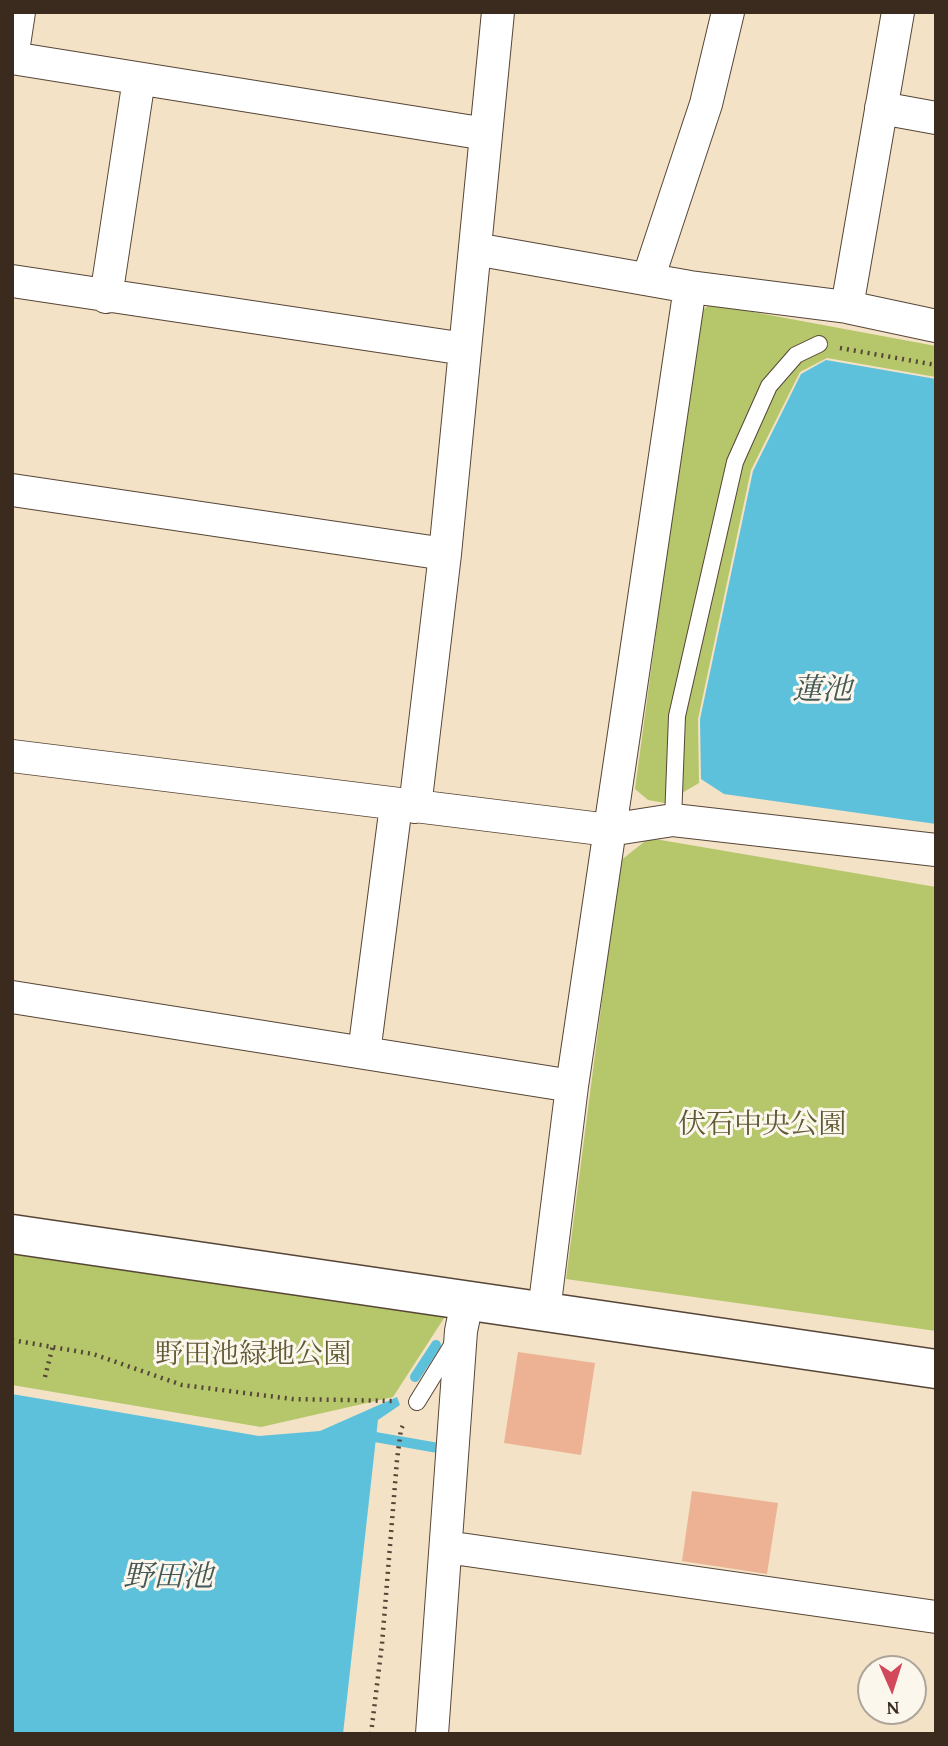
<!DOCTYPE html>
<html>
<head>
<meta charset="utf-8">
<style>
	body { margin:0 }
	#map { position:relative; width:948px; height:1746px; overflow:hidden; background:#f3e2c6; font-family:"Gentium Book Plus",serif }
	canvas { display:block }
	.frame { position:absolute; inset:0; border:14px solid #3b2a1e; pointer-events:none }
	.north { position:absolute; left:857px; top:1655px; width:70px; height:70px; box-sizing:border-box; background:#fbf7ec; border:2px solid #aea59a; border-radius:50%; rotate:177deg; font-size:19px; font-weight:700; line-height:28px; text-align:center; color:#3b2a1e }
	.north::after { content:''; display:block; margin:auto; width:24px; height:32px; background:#d1495b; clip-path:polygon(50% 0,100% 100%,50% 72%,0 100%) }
</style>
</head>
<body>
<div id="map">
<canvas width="948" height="1746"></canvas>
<div class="frame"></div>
<div class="north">N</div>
</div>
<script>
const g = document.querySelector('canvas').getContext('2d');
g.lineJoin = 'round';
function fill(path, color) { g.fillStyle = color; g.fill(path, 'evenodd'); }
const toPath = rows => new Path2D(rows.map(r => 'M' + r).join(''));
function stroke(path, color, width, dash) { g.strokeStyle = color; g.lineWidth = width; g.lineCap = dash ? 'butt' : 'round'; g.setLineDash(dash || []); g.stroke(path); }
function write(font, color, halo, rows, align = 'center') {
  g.font = font + ' "Gentium Book Plus","Noto Serif JP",serif'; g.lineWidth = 6; g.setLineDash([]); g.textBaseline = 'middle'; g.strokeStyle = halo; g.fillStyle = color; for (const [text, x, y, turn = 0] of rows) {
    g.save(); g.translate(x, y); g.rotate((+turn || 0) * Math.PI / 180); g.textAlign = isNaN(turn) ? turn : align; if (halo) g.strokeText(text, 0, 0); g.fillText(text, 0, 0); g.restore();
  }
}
fill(toPath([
	[710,304,936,346,936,377,827,358,800,372,751,470,698,719,699,783,665,803,648,800,635,789,699,313],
	[649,838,936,887,936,1331,566,1279,620,861],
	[12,1252,446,1315,393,1397,261,1427,12,1385]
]), '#b5c76a');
fill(toPath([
	[826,360,936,379,936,824,724,794,701,779,700,719,753,471,801,374],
	[12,1394,259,1436,320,1431,397,1397,400,1405,378,1420,343,1734,12,1734]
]), '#5ec1dc');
stroke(toPath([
	[415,1377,436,1345],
	[375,1437,444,1449]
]), '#5ec1dc', 10);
fill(toPath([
	[518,1352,595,1363,581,1455,504,1443],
	[692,1491,778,1503,767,1574,682,1561]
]), '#edb294');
const lane = toPath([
	[673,820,677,716,735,462,769,386,796,355,819,344],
	[417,1402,454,1342]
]);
const street = toPath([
	[19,12,12,58,486,134],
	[881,108,936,118],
	[475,249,690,287,847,307,936,326],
	[648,279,706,104,728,12],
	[12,281,465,349],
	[106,297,139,79],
	[847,307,898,12],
	[12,490,445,554],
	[12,756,609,830,673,820,936,850],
	[415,807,445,554,498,12],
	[12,997,572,1086],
	[364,1053,396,805],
	[544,1311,572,1086,690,287],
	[446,1547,936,1617],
	[432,1734,461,1331,467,1302]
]);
const secondary = toPath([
	[12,1234,936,1369]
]);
stroke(lane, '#574637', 18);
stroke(street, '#574637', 34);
stroke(secondary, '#574637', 41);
stroke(toPath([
	[840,348,936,365],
	[12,1340,93,1354,182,1385,292,1399,396,1401],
	[45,1377,53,1345],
	[371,1734,382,1644,397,1460,401,1429,405,1422]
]), '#574637', 4.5, [2, 5]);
stroke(lane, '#fff', 16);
stroke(street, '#fff', 32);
stroke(secondary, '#fff', 38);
write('28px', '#605935', '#fbf7ec', [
	["伏石中央公園",762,1126],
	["野田池緑地公園",253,1356]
]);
write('italic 30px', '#465757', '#fbf7ec', [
	["蓮池",822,691],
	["野田池",168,1578]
]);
</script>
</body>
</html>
